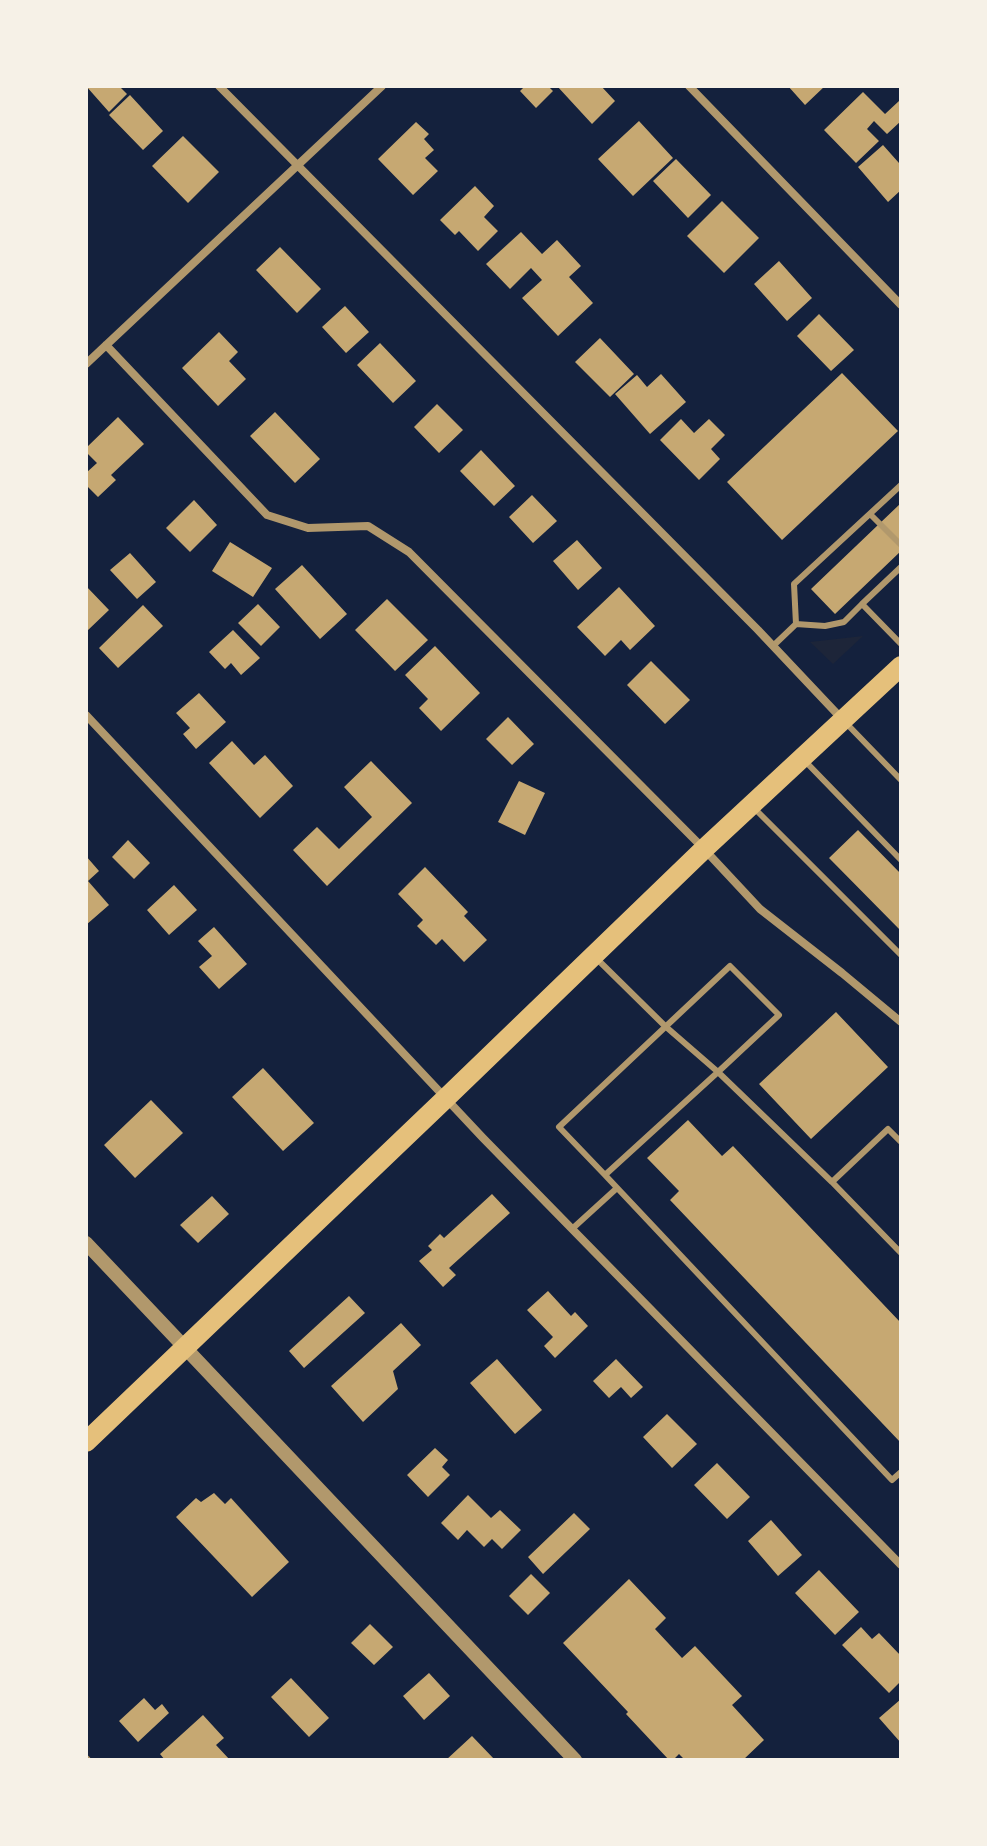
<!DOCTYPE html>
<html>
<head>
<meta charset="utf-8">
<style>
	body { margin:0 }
	#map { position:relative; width:987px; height:1846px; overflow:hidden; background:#14213d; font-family:"Noto Sans",sans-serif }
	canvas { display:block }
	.frame { position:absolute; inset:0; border:88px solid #f6f1e7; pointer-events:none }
</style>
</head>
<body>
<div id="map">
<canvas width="987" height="1846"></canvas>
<div class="frame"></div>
</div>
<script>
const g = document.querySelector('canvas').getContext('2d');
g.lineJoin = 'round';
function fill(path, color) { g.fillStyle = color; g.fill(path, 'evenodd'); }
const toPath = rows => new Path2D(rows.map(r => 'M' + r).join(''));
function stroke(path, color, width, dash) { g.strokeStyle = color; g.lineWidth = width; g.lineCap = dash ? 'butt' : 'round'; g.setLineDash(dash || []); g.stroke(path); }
fill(toPath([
	[863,636,833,664,810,642]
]), '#1d2539');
fill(toPath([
	[86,86,119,86,127,94,109,112],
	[525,86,548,86,553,91,536,108,520,91],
	[557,86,601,86,615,101,592,124],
	[788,86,825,86,805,105],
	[863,92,885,114,899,101,901,103,901,121,887,134,874,121,867,129,879,141,856,163,824,130],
	[130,95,163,131,143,150,109,115],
	[639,121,673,158,633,196,598,159],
	[416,122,429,134,424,139,434,150,425,158,438,171,413,195,378,159],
	[183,136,219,172,188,203,152,166],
	[883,145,899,163,901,161,901,190,888,202,858,167],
	[676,159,711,195,688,218,653,181],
	[475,186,494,206,484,217,498,231,478,251,459,231,455,235,440,220],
	[722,201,759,238,724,273,687,236],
	[521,232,542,254,557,240,581,266,569,277,593,303,558,336,522,298,542,280,531,268,510,289,486,264],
	[280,247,321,289,297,313,256,270],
	[779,261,812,298,787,321,754,284],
	[345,306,369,332,346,353,322,327],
	[819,314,854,350,831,371,797,336],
	[219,332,238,352,229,361,246,379,218,406,182,368],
	[600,338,634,374,610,397,575,362],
	[380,343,416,381,393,403,357,365],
	[842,373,898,431,782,540,727,482],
	[661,374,686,402,650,434,615,394,637,375,647,387],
	[437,404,463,430,439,453,414,427],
	[275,412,320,459,295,483,250,436],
	[118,417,144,444,111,475,116,480,98,497,86,485,86,473,97,463,86,452,86,448],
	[681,419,694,433,709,419,725,435,711,449,720,459,699,480,660,440],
	[481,450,515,486,494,506,460,471],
	[532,495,557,521,533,543,509,517],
	[194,500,217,525,190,552,166,528],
	[901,503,901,551,835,614,811,589],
	[577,540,602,568,578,590,553,561],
	[230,542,272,568,253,597,212,571],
	[130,553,156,582,137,599,110,570],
	[302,565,347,614,320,639,275,589],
	[86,586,109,610,86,632],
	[619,587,655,626,630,650,621,640,605,656,577,627],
	[387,599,428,640,395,671,355,630],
	[258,604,280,627,261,646,238,623],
	[143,605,163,626,118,668,99,648],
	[233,630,260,658,241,675,231,663,225,669,209,652],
	[435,646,480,693,441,731,419,708,428,699,405,675],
	[651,661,690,700,665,724,627,685],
	[199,693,226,722,196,749,183,734,190,728,176,713],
	[508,717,534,744,512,765,486,739],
	[232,741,254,765,265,755,293,786,260,818,209,763],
	[371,761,412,803,327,886,293,850,317,827,339,849,372,817,344,787],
	[519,781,545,793,525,835,498,822],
	[858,830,901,874,901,931,829,858],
	[128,840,150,863,134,879,112,857],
	[86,856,99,871,88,881,109,905,86,925],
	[425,867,468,912,464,916,487,940,464,962,442,939,436,945,417,926,423,920,398,894],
	[174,885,197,910,169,935,147,910],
	[214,927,247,964,219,989,199,967,212,956,198,941],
	[836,1012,888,1067,811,1139,759,1084],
	[263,1068,314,1123,283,1151,232,1097],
	[151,1100,183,1133,135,1178,104,1145],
	[688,1120,722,1156,733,1146,901,1323,901,1443,670,1200,679,1191,647,1158],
	[492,1194,510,1213,449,1268,456,1275,443,1287,419,1261,432,1250,428,1246,440,1234,444,1238],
	[212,1196,229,1214,198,1243,180,1225],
	[548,1291,571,1316,575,1312,588,1326,555,1358,544,1346,553,1337,527,1310],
	[349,1296,365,1313,304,1368,289,1351],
	[401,1323,421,1345,393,1371,398,1389,363,1422,331,1386],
	[497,1359,542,1410,515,1434,470,1383],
	[616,1359,643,1387,631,1398,621,1387,609,1398,593,1381],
	[667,1414,697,1444,672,1468,643,1437],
	[435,1448,448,1460,442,1467,450,1475,428,1497,407,1475],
	[717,1463,750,1497,727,1519,694,1485],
	[214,1493,225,1504,231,1498,289,1562,252,1597,176,1517,196,1498,201,1502],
	[468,1495,491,1518,500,1510,521,1530,502,1549,492,1539,484,1547,467,1530,458,1540,441,1523],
	[574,1513,590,1529,543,1574,528,1557],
	[771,1520,802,1555,778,1576,748,1541],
	[819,1570,859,1612,835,1635,795,1593],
	[531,1574,550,1593,528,1615,509,1596],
	[629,1579,666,1618,655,1629,682,1658,695,1646,742,1696,732,1705,764,1740,743,1760,685,1760,679,1754,673,1760,669,1760,626,1714,628,1712,563,1643],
	[370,1624,393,1647,374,1665,351,1643],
	[861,1627,872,1639,879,1633,901,1656,901,1681,889,1693,842,1645],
	[429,1673,450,1696,424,1720,403,1696],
	[291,1678,329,1718,309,1737,271,1697],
	[144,1698,155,1710,162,1704,169,1713,138,1742,119,1721],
	[901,1699,901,1743,879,1718],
	[203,1715,224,1738,216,1745,230,1760,165,1760,160,1754],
	[472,1736,495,1760,446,1760]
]), '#c6a872');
stroke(toPath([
	[870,514,901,545],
	[862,604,901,567],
	[796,624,794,584,901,485],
	[773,646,796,624,825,626,844,622,862,604,901,644],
	[845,722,901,780],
	[803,759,901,860],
	[754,808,901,955],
	[596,958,665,1026,718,1072,605,1175,892,1480,901,1472],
	[605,1175,559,1127,730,966,779,1015,718,1072,832,1182,901,1253],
	[832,1182,888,1129,901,1142],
	[572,1229,617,1188]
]), '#b1986c', 6);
stroke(toPath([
	[219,86,758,630,841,718],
	[689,86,901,305],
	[106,345,267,515,308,528,368,526,409,552,704,849,760,909,842,973,901,1022],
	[86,364,382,86],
	[86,715,483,1138,901,1565],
	[86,1759,87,1760]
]), '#b1986c', 8);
stroke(toPath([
	[86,1243,575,1760]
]), '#b1986c', 14);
stroke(toPath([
	[86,1442,446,1098,704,849,901,666]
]), '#e5c07b', 20);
</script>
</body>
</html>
